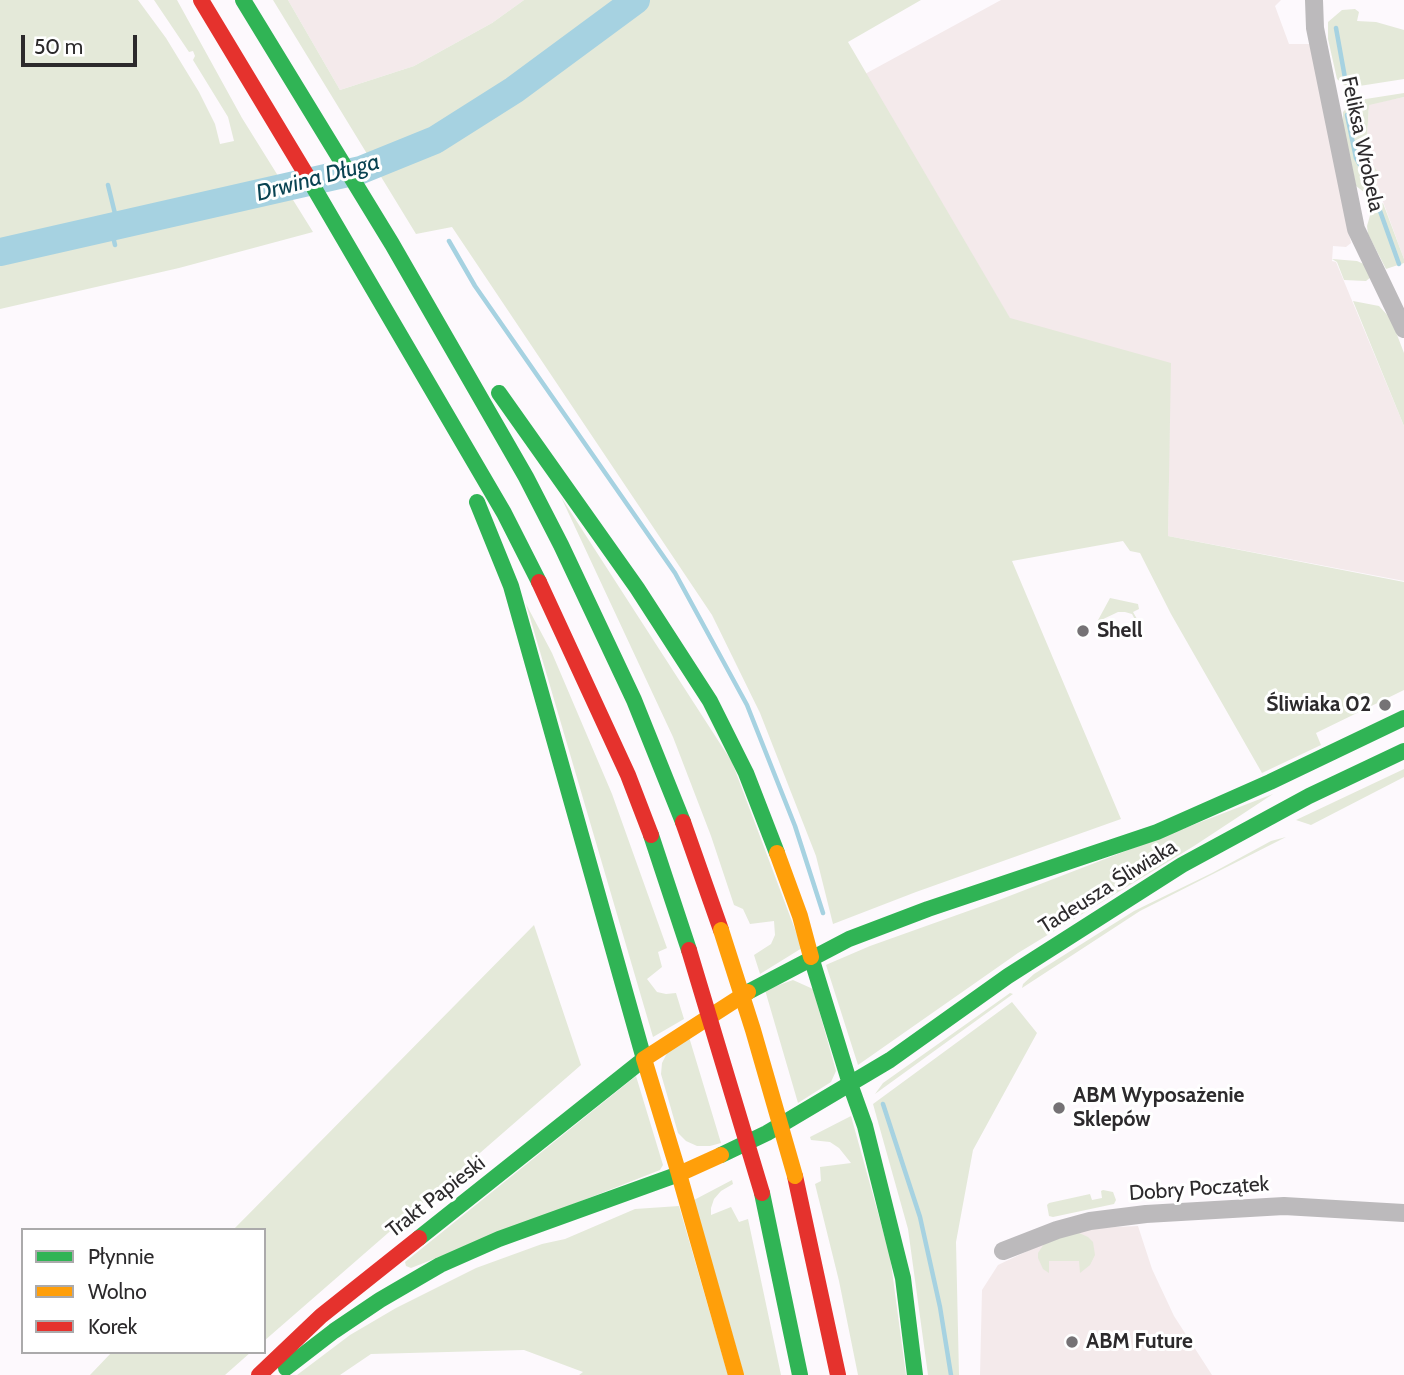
<!DOCTYPE html>
<html>
<head>
<meta charset="utf-8">
<style>
	body { margin:0 }
	#map { position:relative; width:1404px; height:1375px; overflow:hidden; background:#fdf9fd; font-family:Cabin,sans-serif }
	canvas { display:block }
	.legend { position:absolute; left:21px; top:1228px; width:245px; height:126px; box-sizing:border-box; background:#fff; border:2px solid #abaaab; margin:0; padding:9px 12px; list-style:none; font-size:21px; color:#2c2a2c }
	.legend li { display:flex; align-items:center; gap:14px; height:35px }
	.legend b { width:35px; border:2px solid #abaaab }
	.scale { position:absolute; left:21px; top:35px; width:116px; height:32px; box-sizing:border-box; border:4px solid #2c2a2c; border-top:0; padding-left:9px; font-size:21px; line-height:24px; white-space:nowrap; color:#2c2a2c; -webkit-text-stroke:5px #fff; paint-order:stroke }
</style>
</head>
<body>
<div id="map">
<canvas width="1404" height="1375"></canvas>
<ul class="legend">
<li><b style="height:9px;background:#30b455"></b>Płynnie</li>
<li><b style="height:9px;background:#ff9f0a"></b>Wolno</li>
<li><b style="height:9px;background:#e5322d"></b>Korek</li>
</ul>
<div class="scale">50 m</div>
</div>
<script>
const g = document.querySelector('canvas').getContext('2d');
g.lineJoin = 'round';
function fill(path, color) { g.fillStyle = color; g.fill(path, 'evenodd'); }
const toPath = rows => new Path2D(rows.map(r => 'M' + r).join(''));
function stroke(path, color, width, dash) { g.strokeStyle = color; g.lineWidth = width; g.lineCap = dash ? 'butt' : 'round'; g.setLineDash(dash || []); g.stroke(path); }
function write(font, color, halo, rows, align = 'center') {
  g.font = font + ' Cabin,sans-serif'; g.lineWidth = 6; g.setLineDash([]); g.textBaseline = 'middle'; g.strokeStyle = halo; g.fillStyle = color; for (const [text, x, y, turn = 0] of rows) {
    g.save(); g.translate(x, y); g.rotate((+turn || 0) * Math.PI / 180); g.textAlign = isNaN(turn) ? turn : align; if (halo) g.strokeText(text, 0, 0); g.fillText(text, 0, 0); g.restore();
  }
}
fill(toPath([
	[288,0,524,0,492,23,414,66,340,90],
	[1001,0,1281,0,1275,6,1289,44,1315,44,1334,159,1351,243,1346,247,1333,246,1332,261,1336,262,1404,426,1404,581,1168,536,1170,364,1010,319,865,74],
	[1404,97,1404,259,1366,155,1369,104],
	[1138,1226,1152,1269,1174,1316,1212,1375,980,1375,982,1290,998,1265,1044,1243,1094,1228]
]), '#f4eaeb');
fill(toPath([
	[0,0,138,0,166,38,199,92,215,124,220,144,234,141,228,117,193,60,195,56,193,51,189,52,154,0,177,0,242,118,313,232,179,268,0,309],
	[273,0,288,0,340,90,414,66,492,23,524,0,921,0,848,42,1010,318,1171,363,1168,536,1404,582,1404,690,1316,733,1321,745,1262,773,1171,614,1140,553,1130,551,1123,541,1012,561,1121,819,916,892,833,924,816,856,760,713,712,615,452,227,416,234],
	[1355,9,1359,12,1357,21,1376,22,1404,30,1404,79,1353,87,1344,85,1337,79,1328,39,1328,22,1342,10],
	[1404,93,1404,97,1369,105,1366,154,1379,174,1376,183,1378,189,1364,192,1356,186,1343,124,1343,112,1353,101],
	[1383,203,1404,259,1404,263,1386,269,1368,234,1367,226,1371,212],
	[1332,259,1357,261,1366,265,1371,277,1366,281,1344,280,1337,262],
	[1353,301,1379,306,1391,319,1404,353,1404,426],
	[561,497,732,762,802,948,760,974,754,955,771,944,775,935,774,921,750,924,743,909,734,905,711,836,673,737],
	[1110,598,1138,604,1139,609,1133,612,1141,626,1139,627,1132,614,1125,612,1118,612,1097,622],
	[526,604,552,653,612,794,667,948,658,952,662,967,647,979,657,992,666,994,676,993,684,1019,653,1037],
	[1404,769,1404,777,1311,825,1296,820],
	[1273,794,1194,846,1018,953,858,1065,826,965,828,964,870,946,999,900],
	[1286,837,1140,911,1022,988,1023,984,1034,974,1134,911,1212,873,1271,841],
	[534,925,581,1065,264,1341,264,1230,233,1230],
	[793,980,813,989,836,1071,831,1082,798,1103,765,990],
	[1010,993,1013,994,875,1094,883,1083],
	[1012,1002,1037,1033,973,1150,956,1242,959,1375,928,1375,908,1229,873,1104],
	[689,1037,721,1143,710,1146,697,1146,686,1141,678,1133,661,1074,662,1063,667,1053],
	[636,1076,663,1165,660,1170,411,1268,406,1266,405,1262],
	[851,1116,890,1256,906,1375,858,1375,839,1281,815,1184,821,1181,820,1167,851,1163,839,1148,830,1142,811,1140,810,1137],
	[732,1180,733,1184,721,1191,714,1199,711,1208,711,1215,731,1207,739,1222,748,1219,781,1375,744,1375,694,1200],
	[1103,1190,1113,1192,1116,1200,1114,1204,1053,1217,1049,1216,1047,1205,1049,1203,1090,1194,1092,1200,1102,1198,1101,1191],
	[679,1206,728,1375,579,1375,583,1372,524,1350,371,1354,340,1375,297,1375,350,1335,396,1308,476,1268,542,1244,565,1239,635,1209],
	[1077,1232,1088,1237,1093,1242,1095,1255,1090,1265,1080,1273,1079,1261,1049,1261,1049,1273,1043,1269,1038,1258,1038,1253,1046,1241],
	[112,1352,251,1352,225,1375,90,1375]
]), '#e4e9d9');
stroke(toPath([
	[1336,28,1345,78],
	[1347,115,1356,158,1371,185],
	[108,185,118,226],
	[1380,211,1399,264],
	[111,228,115,245],
	[449,241,475,286,675,573,747,705,795,826,823,913],
	[883,1104,920,1217,940,1307,951,1375]
]), '#a6d2e1', 4.5);
stroke(toPath([
	[0,252,361,170,435,140,514,90,636,0]
]), '#a6d2e1', 28);
stroke(toPath([
	[1314,0,1315,28,1356,229,1404,329],
	[1003,1251,1057,1230,1090,1221,1146,1214,1284,1206,1404,1213]
]), '#bcbabc', 18);
stroke(toPath([
	[243,0,392,244,526,477,561,545,634,700,683,822],
	[307,176,504,513,539,582],
	[499,393,637,588,710,701,746,773,777,853],
	[477,502,511,586,644,1059],
	[651,835,689,950],
	[811,957,850,1084],
	[748,992,849,939,928,909,1157,832,1270,782,1404,718],
	[850,1084,865,1126,903,1278,915,1375],
	[721,1155,767,1133,890,1060,1008,976,1182,865,1309,796,1404,751],
	[762,1193,800,1375],
	[419,1238,644,1059],
	[286,1368,334,1331,380,1300,440,1265,499,1239,679,1174]
]), '#30b455', 16);
stroke(toPath([
	[777,853,800,916,811,957],
	[721,1155,679,1174,644,1059,748,992],
	[679,1174,736,1375]
]), '#ff9f0a', 16);
stroke(toPath([
	[201,0,307,176],
	[539,582,628,775,651,835],
	[683,822,721,930],
	[795,1176,838,1375],
	[259,1375,321,1316,419,1238]
]), '#e5322d', 16);
stroke(toPath([
	[721,930,753,1030,795,1176]
]), '#ff9f0a', 16);
stroke(toPath([
	[689,950,762,1193]
]), '#e5322d', 16);
for (const [x, y, r, color] of [
	[1083,631,7,"#757275"],
	[1385,705,7,"#757275"],
	[1059,1108,7,"#757275"],
	[1072,1342,7,"#757275"]
]) { const dot = new Path2D(); dot.arc(x, y, r, 0, 2 * Math.PI); g.fillStyle = color; g.fill(dot); stroke(dot, '#fff', 2.5); }
write('21px', '#2c2a2c', '#fff', [
	["Feliksa Wrobela",1362,144,78],
	["Tadeusza Śliwiaka",1108,887,-32],
	["Dobry Początek",1199,1189,-4],
	["Trakt Papieski",436,1197,-38]
]);
write('bold 21px', '#2c2a2c', '#fff', [
	["Shell",1097,631],
	["Śliwiaka 02",1371,705,"right"],
	["ABM Wyposażenie",1073,1096],
	["Sklepów",1073,1120],
	["ABM Future",1086,1342]
], 'left');
write('italic 23px', '#094352', '#fff', [
	["Drwina Długa",318,178,-15]
]);
</script>
</body>
</html>
